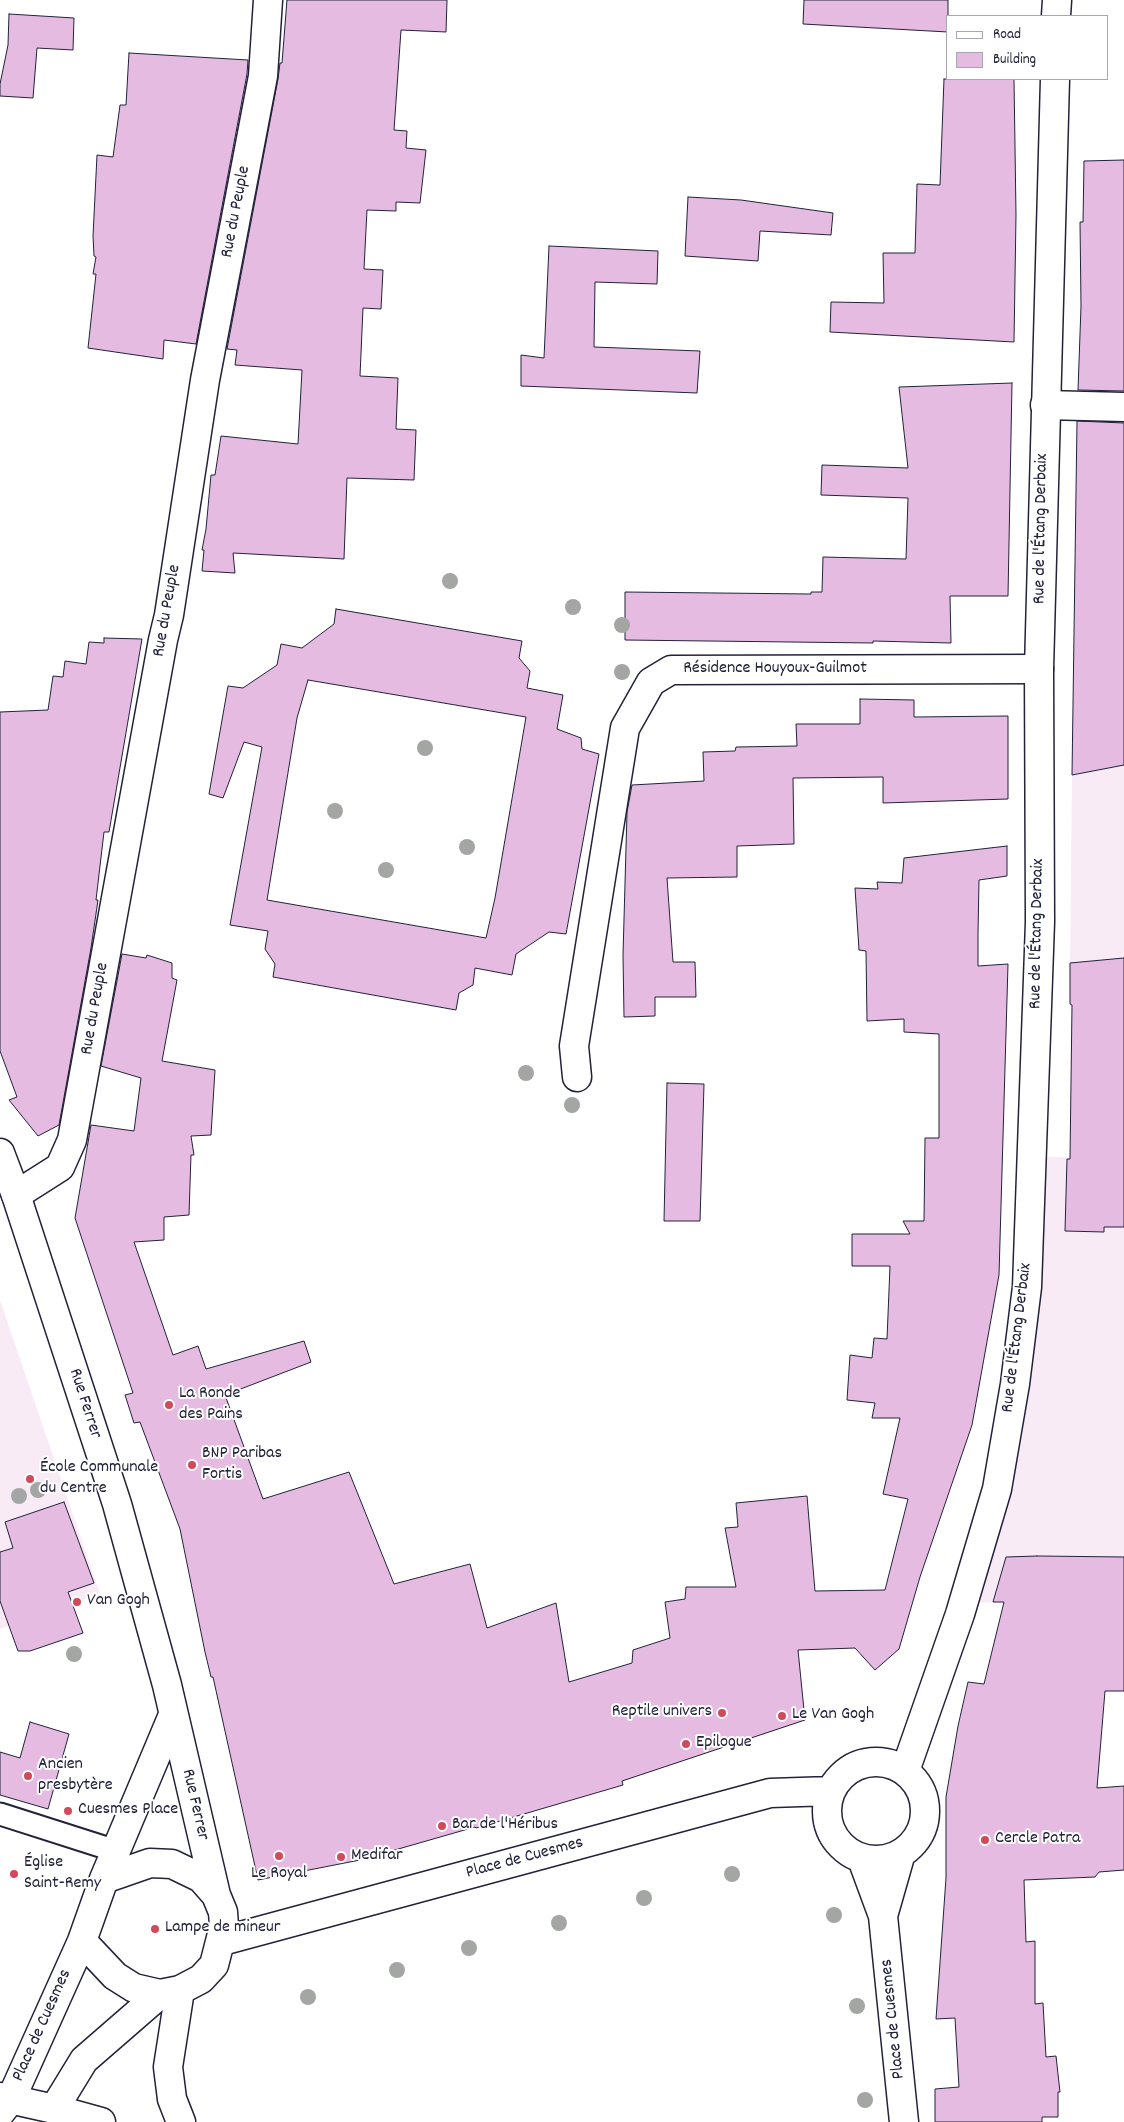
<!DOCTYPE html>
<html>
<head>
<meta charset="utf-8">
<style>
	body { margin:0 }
	#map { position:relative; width:1124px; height:2122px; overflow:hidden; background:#fff; font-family:Dekko,sans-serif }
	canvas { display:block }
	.legend { position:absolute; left:946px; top:15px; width:162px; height:65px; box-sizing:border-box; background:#fff; border:1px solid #a7a7b1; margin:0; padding:6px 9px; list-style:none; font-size:15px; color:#22223b }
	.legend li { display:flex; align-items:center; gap:10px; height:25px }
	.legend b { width:25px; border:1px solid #a7a7b1 }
</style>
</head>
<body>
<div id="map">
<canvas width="1124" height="2122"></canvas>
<ul class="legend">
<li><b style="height:6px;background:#fff"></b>Road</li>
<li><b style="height:14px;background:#e6bbe1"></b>Building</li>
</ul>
</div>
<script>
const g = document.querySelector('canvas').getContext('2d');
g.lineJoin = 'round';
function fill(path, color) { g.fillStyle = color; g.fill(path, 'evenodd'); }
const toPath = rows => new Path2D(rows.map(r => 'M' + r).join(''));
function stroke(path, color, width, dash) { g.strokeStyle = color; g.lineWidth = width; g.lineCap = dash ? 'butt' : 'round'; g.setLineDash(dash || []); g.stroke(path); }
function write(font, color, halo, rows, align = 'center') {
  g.font = font + ' Dekko,sans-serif'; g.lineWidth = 4; g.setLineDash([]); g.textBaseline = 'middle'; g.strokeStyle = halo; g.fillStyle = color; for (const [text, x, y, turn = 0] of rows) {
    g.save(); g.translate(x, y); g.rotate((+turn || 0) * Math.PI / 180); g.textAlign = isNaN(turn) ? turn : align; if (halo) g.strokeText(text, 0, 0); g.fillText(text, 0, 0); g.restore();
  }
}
fill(toPath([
	[1124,764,1124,958,1070,963,1072,775],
	[1033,1156,1124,1160,1124,1608,1004,1602,963,1603,997,1489],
	[0,1300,100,1594,0,1629]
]), '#f8ebf6');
const building = toPath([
	[287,0,447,0,446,32,401,30,394,130,407,131,406,148,426,150,420,203,396,202,396,211,367,210,364,269,383,270,381,309,363,308,360,376,398,378,396,429,416,430,414,480,347,478,344,559,233,553,235,573,202,571,204,550,202,550,206,529,211,475,215,475,221,436,298,444,302,370,235,365,237,350,227,349,278,79,280,63,282,63,287,0],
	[804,0,948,0,948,32,803,24,804,0],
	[9,14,74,18,73,50,37,48,33,98,0,96,0,84,8,45,9,14],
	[129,53,248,60,247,74,196,344,164,340,163,359,88,348,96,274,93,274,96,257,94,256,93,236,97,155,113,157,120,105,126,105,129,53],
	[944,79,1014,79,1016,215,1014,342,830,332,831,302,884,303,883,253,915,253,917,184,940,185,944,79],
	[1124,160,1124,391,1078,390,1081,306,1080,222,1083,222,1084,161,1124,160],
	[688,197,741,200,833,213,831,235,760,231,758,261,685,256,688,197],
	[549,246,658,251,657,284,595,282,594,347,700,351,697,393,521,386,521,355,544,358,549,246],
	[1012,383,1008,596,950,596,951,643,873,641,873,643,625,640,625,592,811,594,811,592,822,592,823,557,906,559,908,498,821,495,822,465,908,468,899,387,1012,383],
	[1077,421,1124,423,1124,765,1072,775,1077,421],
	[336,609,522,641,519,658,530,671,527,688,563,695,557,729,581,738,582,749,599,754,566,934,549,932,516,954,512,975,475,968,473,985,459,993,456,1010,273,977,275,964,265,949,268,931,230,925,262,747,244,742,223,798,209,794,228,686,243,688,277,665,281,644,302,648,334,624,336,609],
	[308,680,526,717,495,898,486,938,267,900,297,718,308,680],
	[104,638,142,639,109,832,104,832,96,900,98,900,91,948,59,1125,38,1136,9,1100,17,1097,0,1051,0,712,48,710,53,676,63,677,65,661,86,664,89,642,104,643,104,638],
	[860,699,914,700,914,717,1008,716,1008,799,883,803,883,777,793,778,794,844,737,846,737,877,667,878,673,962,695,962,696,997,655,997,655,1016,624,1017,623,955,627,812,632,785,704,781,703,752,735,751,736,747,797,746,796,724,860,724,860,699],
	[1007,846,1007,876,979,880,978,934,978,966,1008,964,999,1275,972,1425,920,1577,899,1649,875,1670,855,1648,798,1650,805,1720,622,1781,623,1785,476,1828,475,1827,360,1860,258,1880,213,1677,211,1677,205,1652,180,1529,140,1422,134,1423,125,1395,133,1393,75,1218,91,1125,134,1131,141,1078,101,1066,122,954,146,958,147,955,172,963,172,978,177,980,162,1061,215,1070,211,1135,191,1136,194,1155,191,1155,189,1215,164,1217,164,1240,134,1242,173,1355,198,1346,206,1369,304,1341,311,1362,225,1395,263,1499,349,1472,394,1584,470,1564,487,1628,556,1603,569,1682,632,1663,633,1650,670,1638,665,1602,685,1599,686,1587,736,1587,725,1528,738,1527,736,1503,807,1496,815,1591,885,1590,908,1499,883,1494,900,1418,872,1418,875,1403,847,1400,850,1355,872,1358,874,1338,887,1339,890,1266,852,1266,852,1234,910,1234,903,1221,924,1221,925,1138,939,1138,939,1034,904,1032,904,1019,867,1021,866,951,859,950,855,888,878,889,877,882,902,883,904,858,1007,846],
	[1124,958,1124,1227,1104,1227,1104,1232,1065,1231,1067,1159,1070,1159,1072,1005,1070,1004,1070,963,1124,958],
	[667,1083,704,1084,700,1221,664,1221,667,1083],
	[64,1502,94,1583,68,1592,83,1633,30,1651,18,1651,0,1601,0,1552,13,1548,5,1522,64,1502],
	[1037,1556,1124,1557,1124,1691,1105,1691,1097,1788,1124,1786,1124,1870,1099,1872,1095,1877,1024,1880,1026,1942,1035,1941,1035,2004,1043,2003,1046,2057,1056,2056,1060,2092,1058,2092,1058,2117,1042,2117,1042,2122,935,2122,935,2089,959,2087,955,2018,936,2019,946,1878,946,1797,958,1726,968,1682,984,1684,1004,1602,993,1602,1006,1557,1037,1556],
	[30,1722,69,1734,48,1809,0,1795,0,1752,20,1758,30,1722]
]);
fill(building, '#e6bbe1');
stroke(building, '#22223b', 1);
const service = toPath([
	[0,1814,116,1851]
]);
const minor = toPath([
	[1045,405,1124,407],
	[577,1077,574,1046,625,728,651,682,671,670,1039,669],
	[16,1195,60,1167,72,1140,163,640,169,615,205,380,263,76,268,0]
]);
const tertiary = toPath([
	[1056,16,1057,0],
	[0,1153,16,1195,117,1504,167,1685,216,1895],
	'827 1811a49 49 0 1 1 98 0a49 49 0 1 1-98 0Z',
	[905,1771,960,1614,997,1489,1015,1384,1027,1287,1040,922,1039,669,1055,79],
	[862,1859,883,1916,904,2122],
	[883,1916,901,1853],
	[82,1941,115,1976,134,1988,160,1994,180,1990,201,1979,214,1965,224,1926,223,1912,216,1895,201,1878,172,1864,150,1863,104,1879],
	[222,1941,770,1793,831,1791],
	[180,1990,168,2067,172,2099,181,2122],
	[54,2109,84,2060,160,1994],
	[0,2113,11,2099,82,1941,104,1879,173,1715]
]);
const secondary = toPath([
	[0,2097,54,2109,101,2122]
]);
stroke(service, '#22223b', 25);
stroke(minor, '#22223b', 31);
stroke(tertiary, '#22223b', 31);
stroke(secondary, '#22223b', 31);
stroke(service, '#fff', 21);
stroke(minor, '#fff', 28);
stroke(tertiary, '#fff', 28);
stroke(secondary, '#fff', 28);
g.fillStyle = '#a4a6a3';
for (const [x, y] of [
	[450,581],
	[573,607],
	[622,625],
	[622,672],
	[425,748],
	[335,811],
	[467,847],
	[386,870],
	[526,1073],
	[572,1105],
	[38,1490],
	[19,1496],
	[74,1654],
	[732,1874],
	[644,1898],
	[834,1915],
	[559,1923],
	[469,1948],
	[397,1970],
	[308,1997],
	[857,2006],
	[865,2100]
]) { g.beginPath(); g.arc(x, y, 8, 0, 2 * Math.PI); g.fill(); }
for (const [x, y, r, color] of [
	[169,1405,5,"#d1495b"],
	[192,1465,5,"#d1495b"],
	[30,1479,5,"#d1495b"],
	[77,1602,5,"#d1495b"],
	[722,1713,5,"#d1495b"],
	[782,1716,5,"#d1495b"],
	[686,1744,5,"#d1495b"],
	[28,1776,5,"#d1495b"],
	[68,1811,5,"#d1495b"],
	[442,1826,5,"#d1495b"],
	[985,1840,5,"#d1495b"],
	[279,1856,5,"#d1495b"],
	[341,1857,5,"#d1495b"],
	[14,1874,5,"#d1495b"],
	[155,1929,5,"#d1495b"]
]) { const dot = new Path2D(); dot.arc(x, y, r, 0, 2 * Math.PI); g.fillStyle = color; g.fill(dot); stroke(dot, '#fff', 2); }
write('18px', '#22223b', '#fff', [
	["Rue du Peuple",237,212,-79],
	["Rue de l'Étang Derbaix",1042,529,-89],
	["Rue du Peuple",168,611,-80],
	["Résidence Houyoux-Guilmot",775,670],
	["Rue de l'Étang Derbaix",1038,934,-89],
	["Rue du Peuple",96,1009,-80],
	["Rue de l'Étang Derbaix",1018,1338,-83],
	["Rue Ferrer",84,1404,72],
	["Rue Ferrer",194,1805,77],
	["Place de Cuesmes",525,1859,-15],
	["Place de Cuesmes",894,2019,-96],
	["Place de Cuesmes",43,2026,-66]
]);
write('18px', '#22223b', '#fff', [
	["La Ronde",179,1395],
	["des Pains",179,1416],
	["BNP Paribas",202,1455],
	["Fortis",202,1476],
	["École Communale",40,1469],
	["du Centre",40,1490],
	["Van Gogh",87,1602],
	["Reptile univers",712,1713,"right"],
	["Le Van Gogh",792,1716],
	["Epilogue",696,1744],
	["Ancien",38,1766],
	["presbytère",38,1787],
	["Cuesmes Place",78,1811],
	["Bar de l'Héribus",452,1826],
	["Cercle Patra",995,1840],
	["Medifar",351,1857],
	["Église",24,1864],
	["Saint-Remy",24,1885],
	["Le Royal",279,1875,"center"],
	["Lampe de mineur",165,1929]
], 'left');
</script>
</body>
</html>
